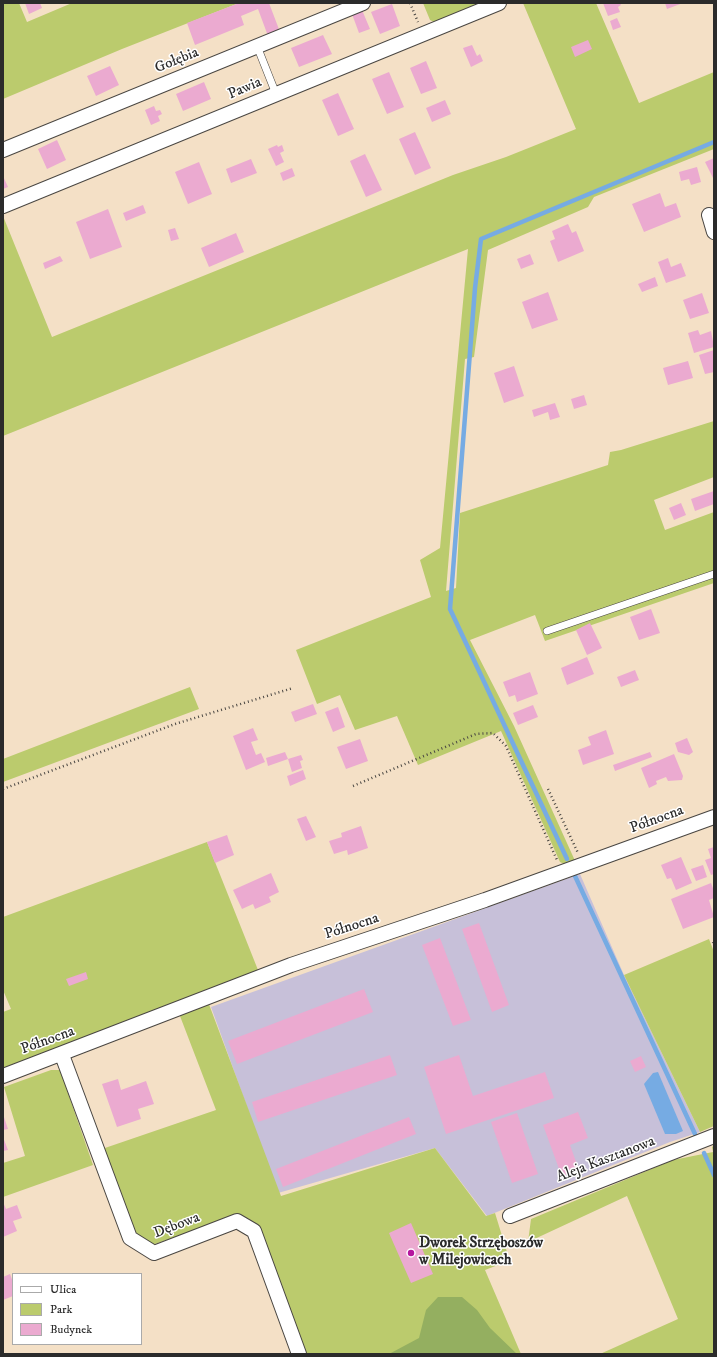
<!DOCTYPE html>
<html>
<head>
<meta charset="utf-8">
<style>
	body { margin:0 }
	#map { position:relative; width:717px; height:1357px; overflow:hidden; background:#f4e0c6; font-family:"IM FELL DW Pica",serif }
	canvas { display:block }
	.frame { position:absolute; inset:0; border:4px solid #2b2b2b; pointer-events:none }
	.legend { position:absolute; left:12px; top:1273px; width:130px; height:72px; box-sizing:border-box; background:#fff; border:1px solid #aaa; margin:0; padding:5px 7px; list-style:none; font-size:12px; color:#2b2b2b }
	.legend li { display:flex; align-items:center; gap:8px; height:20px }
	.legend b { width:20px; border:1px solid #aaa }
</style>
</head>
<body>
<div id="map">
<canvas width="717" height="1357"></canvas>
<div class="frame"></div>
<ul class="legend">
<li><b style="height:5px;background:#fff"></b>Ulica</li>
<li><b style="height:11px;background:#bbcb6d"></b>Park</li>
<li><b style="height:11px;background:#ebaad0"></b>Budynek</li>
</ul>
</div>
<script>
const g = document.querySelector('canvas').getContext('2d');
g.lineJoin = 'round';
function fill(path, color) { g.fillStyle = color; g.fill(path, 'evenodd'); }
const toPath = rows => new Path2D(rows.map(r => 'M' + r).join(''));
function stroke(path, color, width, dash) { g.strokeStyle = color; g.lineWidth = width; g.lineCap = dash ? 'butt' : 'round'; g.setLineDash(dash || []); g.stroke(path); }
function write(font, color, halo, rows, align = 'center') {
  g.font = font + ' "IM FELL DW Pica",serif'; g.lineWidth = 3; g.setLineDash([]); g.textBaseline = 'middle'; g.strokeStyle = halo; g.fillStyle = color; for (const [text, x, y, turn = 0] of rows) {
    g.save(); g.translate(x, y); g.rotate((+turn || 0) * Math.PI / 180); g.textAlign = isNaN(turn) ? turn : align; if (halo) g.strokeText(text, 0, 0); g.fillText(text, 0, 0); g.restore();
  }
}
fill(toPath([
	[580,874,624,975,700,1132,670,1142,487,1216,435,1148,278,1193,211,1007]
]), '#c7c0d9');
fill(toPath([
	[3,3,19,3,27,22,72,3,239,3,122,49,3,99],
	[423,3,482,3,436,23,430,20],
	[523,3,596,3,639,103,714,72,714,149,594,197,588,207,488,250,474,357,465,359,446,591,456,588,460,513,608,465,610,452,621,450,714,421,714,477,654,500,665,530,714,512,714,583,545,641,535,615,470,640,514,726,576,863,564,864,560,862,501,731,418,765,397,716,355,730,340,695,317,704,296,650,431,597,420,560,440,548,468,249,3,436,3,216,52,337,453,175,506,157,576,129],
	[190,687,199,709,3,782,3,759],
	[207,842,258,970,204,991,281,1196,435,1148,486,1216,495,1213,507,1252,506,1262,485,1270,521,1354,303,1354,261,1229,249,1219,238,1215,152,1245,132,1230,102,1149,216,1110,175,1003,3,1068,3,1012,11,1009,3,990,3,917],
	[709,939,714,952,714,1126,700,1132,624,975],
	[51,1070,60,1070,93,1165,3,1197,3,1163,25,1156,4,1087],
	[714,1145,714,1354,600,1354,678,1319,627,1196,528,1242,531,1219,673,1160,713,1152,712,1147]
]), '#bbcb6d');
fill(toPath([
	[438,1297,462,1297,477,1310,490,1328,517,1354,389,1354,419,1338,426,1310]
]), '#94af60');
fill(toPath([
	[658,1072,683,1131,676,1134,665,1134,644,1084,653,1073]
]), '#76abe3');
stroke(toPath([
	[567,859,450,609,475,288,481,239,714,142],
	[575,876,695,1134],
	[704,1153,714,1175]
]), '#76abe3', 4.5);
fill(toPath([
	[25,3,40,3,42,8,29,14],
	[239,3,269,3,280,32,268,36,258,9,241,16,244,25,195,45,187,23],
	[603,3,620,3,621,5,618,7,620,12,608,16],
	[665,3,683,3,667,9],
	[392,4,400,26,380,34,371,12],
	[362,10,370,29,359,33,352,14],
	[617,18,621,27,613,30,610,21],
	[323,35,332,54,299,67,291,48],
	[588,40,592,49,575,57,571,47],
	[472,45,477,56,480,54,483,61,471,67,463,48],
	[426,61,437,88,421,94,410,68],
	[110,66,119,85,96,96,87,76],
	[389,72,404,107,387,114,372,79],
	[204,82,211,99,183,111,176,94],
	[338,93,354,129,338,136,322,100],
	[445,100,451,114,432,122,426,108],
	[154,106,156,111,160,110,162,114,158,116,160,121,151,125,145,110],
	[415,132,431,168,415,175,399,139],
	[57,140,66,160,47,169,38,149],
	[277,145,278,147,282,145,284,151,280,153,284,162,276,166,268,149],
	[365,154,382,190,366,197,350,161],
	[714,158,714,180,705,162],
	[251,159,257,173,231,183,226,169],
	[199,162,212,194,188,204,175,172],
	[697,167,701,182,691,185,689,179,681,181,679,172],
	[292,168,295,176,283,181,280,173],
	[3,176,8,187,3,189],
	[660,193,665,207,676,203,681,217,644,232,632,204],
	[143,205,146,213,126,221,123,213],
	[108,209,122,247,90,259,76,222],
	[568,224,572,233,576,231,584,251,558,262,550,241,555,239,552,231],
	[175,228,179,239,171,241,168,230],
	[236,233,244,252,209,267,201,248],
	[530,254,534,264,521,269,517,259],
	[60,256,63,261,45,269,43,263],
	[668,258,671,267,681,263,686,276,666,283,658,262],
	[655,277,658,286,642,292,638,284],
	[548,292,558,320,532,329,522,302],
	[702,293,709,313,690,319,683,300],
	[698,330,700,335,711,331,714,347,694,353,688,333],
	[714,350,714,372,705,374,699,355],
	[688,361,693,378,668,385,663,368],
	[514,366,524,396,504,403,494,373],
	[584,395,587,405,574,409,571,399],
	[555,403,560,417,550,420,548,412,534,417,532,410],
	[714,491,714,504,695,511,691,499],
	[681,503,686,515,674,520,669,508],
	[651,609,660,633,639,640,630,617],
	[590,623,602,648,587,655,576,630],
	[587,657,594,674,567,685,561,668],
	[635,670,639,680,621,687,617,677],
	[530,672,538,694,517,702,515,695,509,697,503,682],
	[313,704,317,714,295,722,291,712],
	[533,705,538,717,518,725,513,713],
	[338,707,345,727,333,732,325,712],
	[253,728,258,740,251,742,256,755,261,753,265,762,246,770,233,736],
	[606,730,614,754,583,765,578,750,591,745,588,737],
	[687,738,693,752,689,755,678,752,675,743],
	[360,739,368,761,346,769,337,747],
	[285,752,288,759,268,766,266,758],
	[650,752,652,757,615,771,613,765],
	[674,754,683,776,682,780,668,781,666,777,656,781,657,784,649,788,641,768],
	[301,755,303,760,300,761,302,768,292,772,288,759],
	[303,770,306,779,290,786,287,776],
	[306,816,316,837,306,841,297,819],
	[361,826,368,848,348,855,347,850,334,854,329,841,342,837,341,833],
	[227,835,234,855,215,863,207,842],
	[714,847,714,874,711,875,705,860,711,858,708,849],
	[681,857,692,883,676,890,671,878,667,879,661,865],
	[703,865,707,877,696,881,691,869],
	[271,873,279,892,269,897,271,902,255,909,253,904,242,909,233,890],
	[711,883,714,891,714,898,709,900,714,917,683,929,671,899],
	[479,923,509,1005,492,1012,462,929],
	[440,938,471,1020,453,1026,422,945],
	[86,972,88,979,69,986,66,979],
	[364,989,373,1012,237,1064,228,1041],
	[390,1055,397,1075,258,1122,252,1102],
	[459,1055,473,1096,545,1072,554,1098,446,1134,424,1067],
	[641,1056,646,1067,635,1072,630,1061],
	[118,1079,121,1090,146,1081,154,1104,138,1109,141,1119,117,1127,102,1084],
	[578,1112,588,1138,570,1145,579,1170,562,1177,543,1125],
	[517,1113,538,1174,512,1183,491,1122],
	[3,1114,8,1129,3,1130],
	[409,1117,416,1134,283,1187,276,1169],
	[3,1137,8,1150,3,1151],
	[3,1202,6,1209,17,1205,22,1218,13,1221,17,1231,3,1237],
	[411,1223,433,1274,411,1283,389,1233],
	[10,1274,13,1282,13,1296,3,1300,3,1277]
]), '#ebaad0');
const lane = toPath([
	[257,46,276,94],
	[547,631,714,574]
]);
const street = toPath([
	[3,150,363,3],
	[3,206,499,3],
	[709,215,714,232],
	[62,1055,130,1238,154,1253,237,1221,254,1231,299,1354],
	[3,1076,291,965,485,900,714,817],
	[510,1216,714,1136]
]);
stroke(lane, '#494642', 8);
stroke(street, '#494642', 16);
stroke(toPath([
	[410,3,418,22],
	[353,786,476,734,493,733,506,746,557,860],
	[3,789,175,724,293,688],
	[548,789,578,853],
	[713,942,714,945]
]), '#494642', 2.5, [1, 3]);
stroke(lane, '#fff', 7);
stroke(street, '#fff', 14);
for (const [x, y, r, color] of [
	[411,1253,4,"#b5179e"]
]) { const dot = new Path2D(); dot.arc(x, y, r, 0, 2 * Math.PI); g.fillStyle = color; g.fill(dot); stroke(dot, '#fff', 1.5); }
write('15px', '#2b2b2b', '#fff', [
	["Gołębia",177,61,-22],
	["Pawia",245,89,-23],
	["Północna",657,820,-20],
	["Północna",352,927,-18],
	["Północna",48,1041,-20],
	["Aleja Kasztanowa",606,1160,-21],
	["Dębowa",177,1226,-21]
]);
write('bold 15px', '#2b2b2b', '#fff', [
	["Dworek Strzęboszów",419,1244],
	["w Milejowicach",419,1261]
], 'left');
</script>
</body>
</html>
